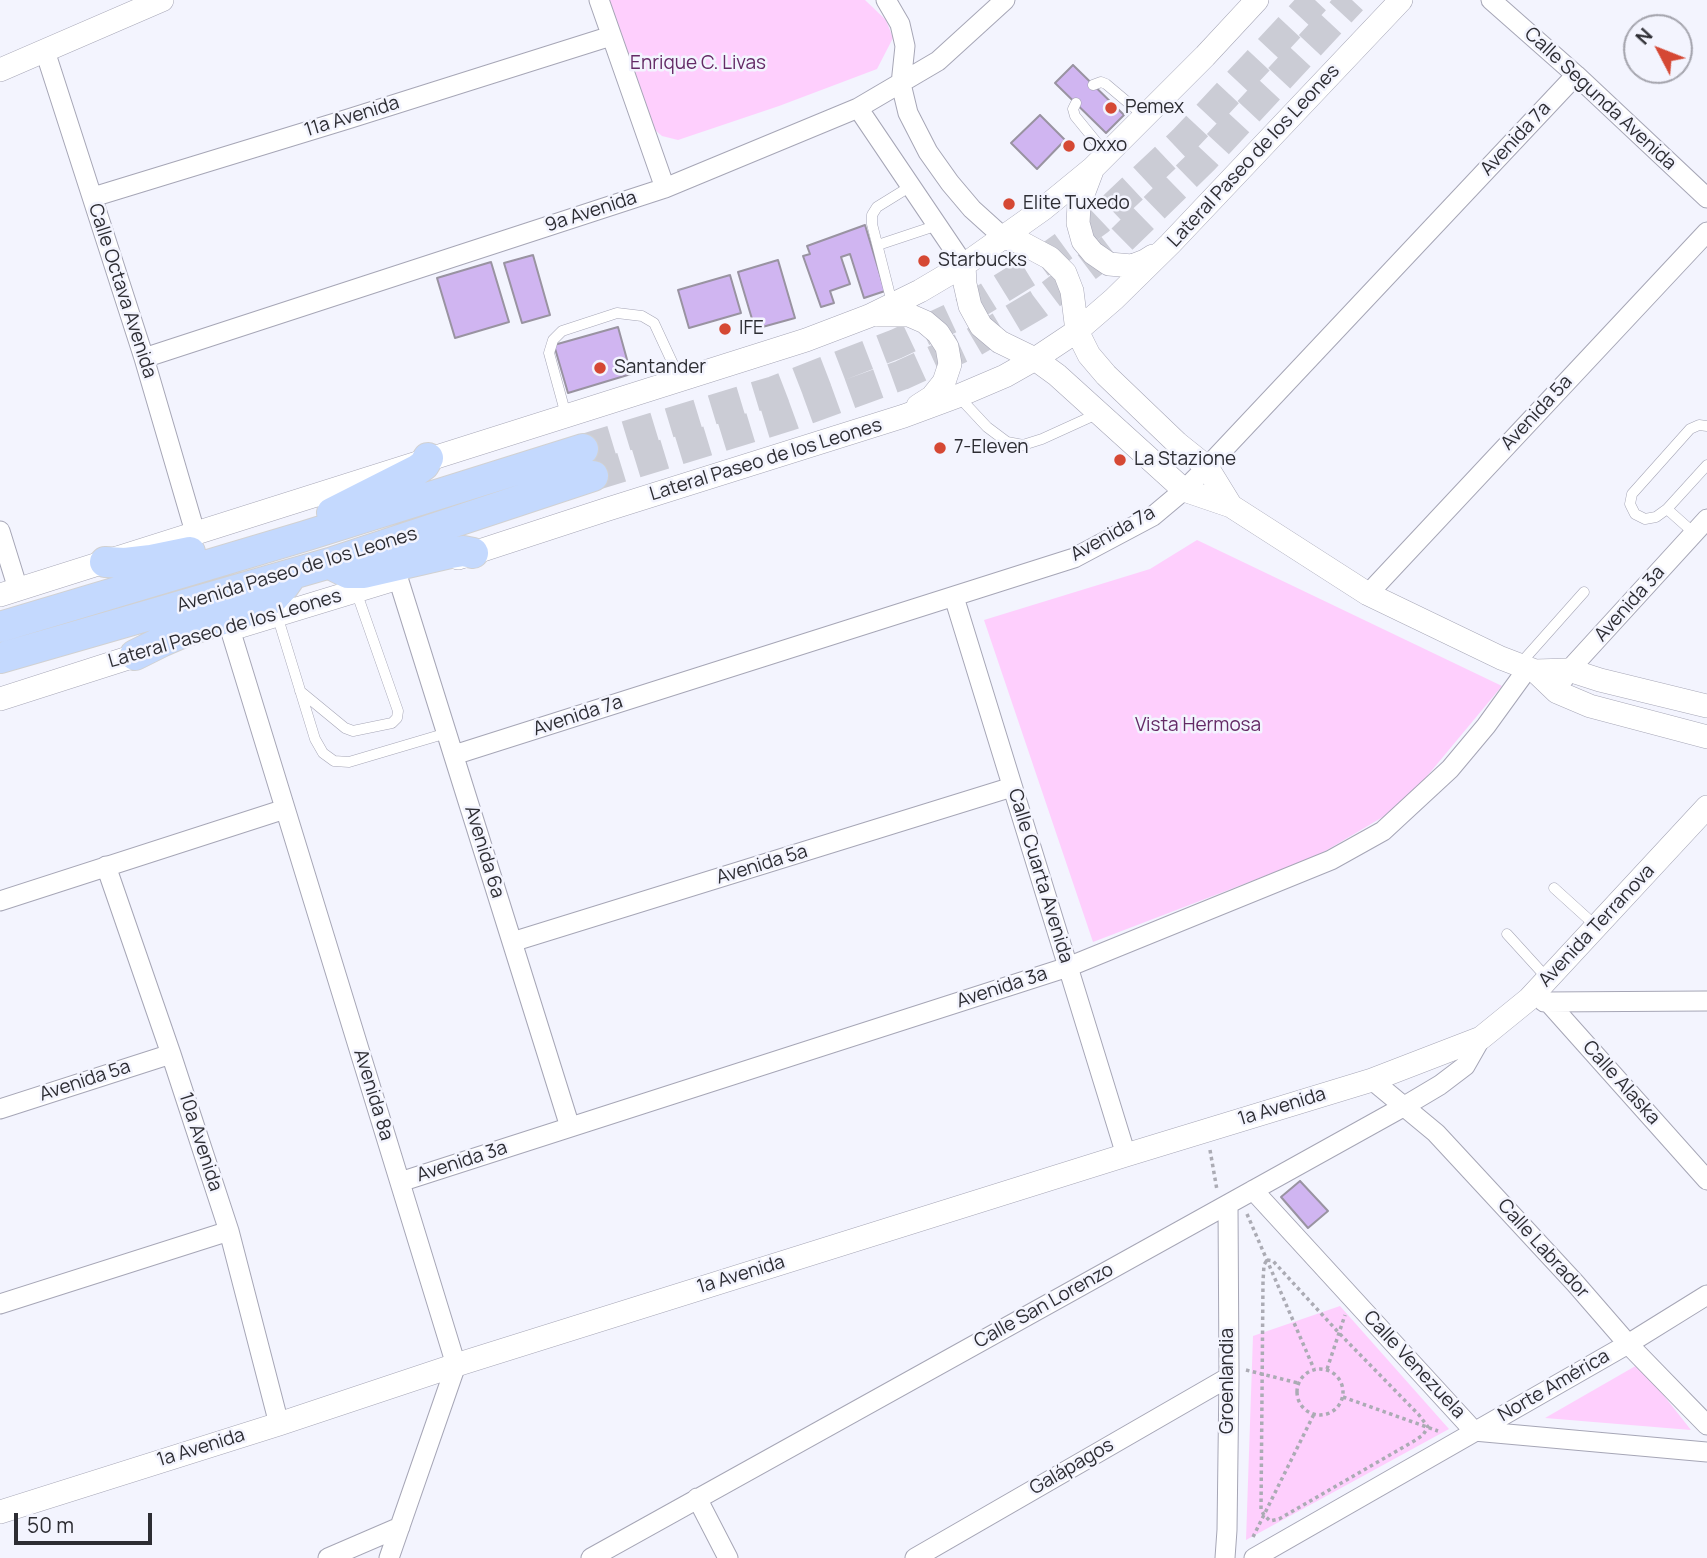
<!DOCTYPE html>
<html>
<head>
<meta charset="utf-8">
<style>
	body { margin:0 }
	#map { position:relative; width:1707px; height:1558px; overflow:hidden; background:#f3f4fe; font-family:Manrope,sans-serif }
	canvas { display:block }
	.north { position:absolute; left:1623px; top:14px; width:70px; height:70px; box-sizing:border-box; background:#f3f4fe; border:2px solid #a4a4ad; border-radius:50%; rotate:312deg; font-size:19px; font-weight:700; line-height:28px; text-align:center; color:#2d2d33 }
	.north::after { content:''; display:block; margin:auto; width:24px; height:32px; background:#d54834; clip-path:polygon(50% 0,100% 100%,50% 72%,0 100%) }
	.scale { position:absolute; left:14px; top:1513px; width:138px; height:32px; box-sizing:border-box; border:4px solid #2d2d33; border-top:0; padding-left:9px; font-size:21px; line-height:24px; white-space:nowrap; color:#2d2d33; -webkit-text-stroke:5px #f3f4fe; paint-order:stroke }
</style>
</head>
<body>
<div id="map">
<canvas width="1707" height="1558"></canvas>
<div class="north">N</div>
<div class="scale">50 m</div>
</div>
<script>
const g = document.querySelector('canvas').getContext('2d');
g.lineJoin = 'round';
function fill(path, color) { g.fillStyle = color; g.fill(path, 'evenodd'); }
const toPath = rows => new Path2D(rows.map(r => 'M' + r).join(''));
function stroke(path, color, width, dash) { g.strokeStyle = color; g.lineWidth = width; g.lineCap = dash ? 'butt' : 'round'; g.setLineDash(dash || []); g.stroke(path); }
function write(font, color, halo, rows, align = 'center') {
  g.font = font + ' Manrope,sans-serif'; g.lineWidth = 5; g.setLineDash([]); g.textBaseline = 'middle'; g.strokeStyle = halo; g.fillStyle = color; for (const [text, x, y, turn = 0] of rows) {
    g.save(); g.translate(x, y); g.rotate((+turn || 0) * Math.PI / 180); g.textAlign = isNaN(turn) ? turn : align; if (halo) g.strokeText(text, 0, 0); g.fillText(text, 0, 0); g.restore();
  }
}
fill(toPath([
	[608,0,865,0,886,20,893,38,877,69,779,106,678,140,662,136,648,124],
	[1197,540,1502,686,1403,805,1317,856,1093,942,984,620,1150,569],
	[1340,1306,1449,1429,1246,1540,1253,1336],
	[1639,1364,1691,1430,1545,1418]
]), '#fecffd');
const building = toPath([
	[1073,65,1124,115,1106,133,1055,83,1073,65],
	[1040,115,1065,140,1037,169,1011,143,1040,115],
	[865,225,885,291,864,298,850,254,841,257,850,284,830,291,834,303,821,307,803,256,810,254,807,246,865,225],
	[533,255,550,315,522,323,504,263,533,255],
	[778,260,795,318,755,329,738,272,778,260],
	[491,262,509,322,455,338,437,278,491,262],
	[730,275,741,313,689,328,678,290,730,275],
	[618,327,631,374,568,393,554,345,618,327],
	[1300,1181,1328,1211,1308,1228,1281,1197,1300,1181]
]);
fill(building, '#d0b5f1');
stroke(building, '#9993a1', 2);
stroke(toPath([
	[583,449,774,391,896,344,960,314,1028,272,1098,221,1183,141,1315,0],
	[593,476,789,416,902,375,972,343,1038,304,1117,244,1204,159,1352,0]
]), '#cbccd5', 30, [30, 15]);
const service = toPath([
	[1093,85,1101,82,1106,84,1144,116],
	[1076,103,1073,109,1075,116,1106,154],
	[878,245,938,225],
	[892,303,872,224,872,215,877,207,911,186],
	[959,397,987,427,1007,442,1023,445,1042,439,1097,414],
	[566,415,549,353,553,340,562,331,617,313,642,316,654,323,680,379],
	[1667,509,1656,517,1645,519,1635,514,1630,504,1632,494,1690,429,1699,425,1707,426],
	[1694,533,1667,509,1707,465],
	[277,615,315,739,323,753,334,761,349,762,447,733],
	[1520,664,1584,592],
	[300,691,345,728,353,731,392,723,397,718,398,711,356,591],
	[1554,888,1596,926],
	[1507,934,1547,978]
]);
const minor = toPath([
	[599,0,665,188],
	[886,0,900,24,905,46,901,84,908,113,928,152,950,183,972,209,1003,237],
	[1491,0,1576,75,1707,198],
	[45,51,144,358,195,532],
	[858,108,964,265],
	[93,197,348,119,611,36],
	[144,358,665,188,858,108,938,61,1005,0],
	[0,531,18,589],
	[398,578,570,1127],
	[1368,594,1707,232],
	[954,597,1126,1155],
	[230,629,456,1365,389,1558],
	[1563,680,1569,670,1707,519],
	[454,755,1074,558,1153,516,1184,490,1207,467,1576,75],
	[106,866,171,1054,229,1231,279,1424],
	[0,901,285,809],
	[512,942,1012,787],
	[1544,1002,1707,1001],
	[1549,1003,1707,1180],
	[1372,1080,1436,1133,1575,1283,1628,1344,1707,1425],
	[0,1109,171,1054],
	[400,1182,1068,967,1331,860,1383,831,1450,769,1486,726,1528,668],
	[1253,1190,1474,1431,1707,1452],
	[0,1304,229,1231],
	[697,1498,728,1558],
	[328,1558,400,1527],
	[591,1558,1403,1107,1440,1085,1465,1066,1481,1038],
	[915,1558,1229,1377],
	[1225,1558,1227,1530,1229,1377,1228,1205],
	[1254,1558,1628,1344,1707,1295]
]);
const tertiary = toPath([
	[0,70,162,0],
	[1093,168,1079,205,1078,223,1083,241,1093,253,1109,264,1132,266,1145,261,1153,256],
	[1003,237,1022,243,1050,258,1065,273,1072,291,1077,331,1089,355,1106,375,1177,443,1207,467,1231,506],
	[964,265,965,284,970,306,981,326,1000,342,1035,359,1057,375,1184,490,1231,506,1368,594,1501,658,1535,671,1557,692,1590,706,1707,737],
	[878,315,909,315,925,322,938,333,947,347,950,364,944,382,932,397,918,406],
	[458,558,605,510,904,416,958,396,1005,376,1035,359,1077,331,1114,299,1170,244,1401,0],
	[0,595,806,340,869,316,920,291,964,265,1043,209,1093,168,1205,56,1257,0],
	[241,626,395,579],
	[1535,671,1569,670,1600,680,1707,706],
	[0,699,150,651],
	[0,1512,279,1424,456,1365,1126,1155,1372,1080,1481,1038,1529,999,1707,807]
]);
const primary = toPath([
	[332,513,417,470,424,465,428,458],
	[105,562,125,563,151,560,190,552],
	[336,567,348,573,364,573,451,553,463,551,473,553],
	[0,627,305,536,583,449],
	[135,655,163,641,184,632,258,607,274,597,284,586,291,576],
	[0,658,330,563,593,476]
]);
stroke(service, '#a6a6b6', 11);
stroke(minor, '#a6a6b6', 21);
stroke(tertiary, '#a6a6b6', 24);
stroke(primary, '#d1d1d2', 32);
stroke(toPath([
	[1210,1150,1217,1190],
	[1247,1214,1314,1369],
	[1267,1260,1273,1261,1339,1333,1419,1415,1428,1427,1423,1435,1414,1441,1279,1519,1270,1521,1264,1515,1261,1510,1263,1281,1264,1265,1267,1260],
	[1327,1369,1345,1315],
	'1297 1392a23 23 0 1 1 46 0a23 23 0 1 1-46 0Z',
	[1246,1370,1298,1383],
	[1343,1397,1438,1431],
	[1253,1537,1314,1414]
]), '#ababb4', 3.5, [3.5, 3.5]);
stroke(service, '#fff', 10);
stroke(minor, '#fff', 19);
stroke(tertiary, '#fff', 23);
stroke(primary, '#c4d9fe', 30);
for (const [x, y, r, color] of [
	[1111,108,7,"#d54834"],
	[1069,146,7,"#d54834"],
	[1009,204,7,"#d54834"],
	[924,261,7,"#d54834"],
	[725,329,7,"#d54834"],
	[600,368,7,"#d54834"],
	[940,448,7,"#d54834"],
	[1120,460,7,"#d54834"]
]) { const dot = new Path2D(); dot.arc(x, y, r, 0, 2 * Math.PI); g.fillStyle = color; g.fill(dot); stroke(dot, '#f3f4fe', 2.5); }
write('19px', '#642a66', '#f3f4fe', [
	["Enrique C. Livas",698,64],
	["Vista Hermosa",1198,726]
]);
write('19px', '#2d2d33', '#f3f4fe', [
	["Calle Segunda Avenida",1600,99,43],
	["11a Avenida",352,117,-17],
	["Avenida 7a",1516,139,-47],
	["Lateral Paseo de los Leones",1254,156,-47],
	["9a Avenida",591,212,-18],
	["Calle Octava Avenida",122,291,72],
	["Avenida 5a",1537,413,-47],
	["Lateral Paseo de los Leones",766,460,-17],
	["Avenida 7a",1113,534,-29],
	["Avenida Paseo de los Leones",297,570,-17],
	["Avenida 3a",1630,604,-48],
	["Lateral Paseo de los Leones",225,629,-16],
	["Avenida 7a",578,716,-18],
	["Avenida 6a",484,852,73],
	["Avenida 5a",762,865,-17],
	["Calle Cuarta Avenida",1040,876,73],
	["Avenida Terranova",1597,926,-47],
	["Avenida 3a",1002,988,-18],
	["Avenida 5a",85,1081,-18],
	["Calle Alaska",1621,1083,48],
	["Avenida 8a",373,1095,73],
	["1a Avenida",1282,1107,-17],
	["10a Avenida",200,1142,72],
	["Avenida 3a",462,1162,-18],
	["Calle Labrador",1543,1249,48],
	["1a Avenida",741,1275,-17],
	["Calle San Lorenzo",1044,1306,-29],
	["Calle Venezuela",1414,1365,47],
	["Groenlandia",1228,1381,-90],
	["Norte América",1554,1386,-30],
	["1a Avenida",201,1448,-17],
	["Galápagos",1072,1467,-30]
]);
write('19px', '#2d2d33', '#f3f4fe', [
	["Pemex",1125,108],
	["Oxxo",1083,146],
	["Elite Tuxedo",1023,204],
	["Starbucks",938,261],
	["IFE",739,329],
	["Santander",614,368],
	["7-Eleven",954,448],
	["La Stazione",1134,460]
], 'left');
</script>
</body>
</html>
